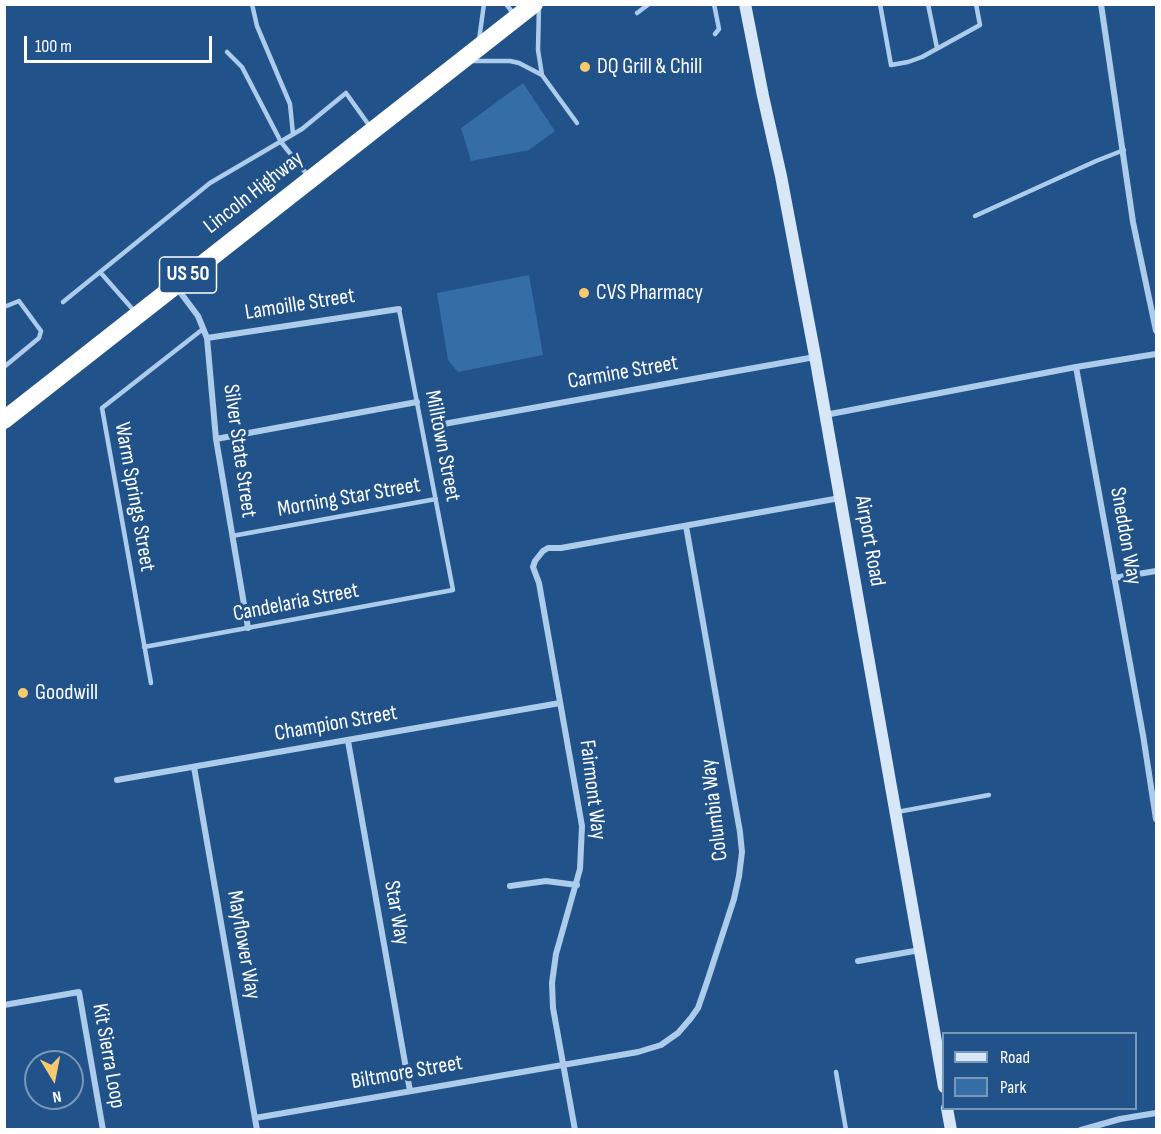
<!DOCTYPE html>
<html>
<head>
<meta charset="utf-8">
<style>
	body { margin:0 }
	#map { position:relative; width:1161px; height:1134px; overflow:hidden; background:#21538a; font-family:"Sofia Sans Condensed",sans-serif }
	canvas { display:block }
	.frame { position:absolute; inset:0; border:6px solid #fff; pointer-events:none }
	.legend { position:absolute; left:942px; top:1032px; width:195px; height:78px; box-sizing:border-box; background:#21538a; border:2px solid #7a98b9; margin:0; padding:8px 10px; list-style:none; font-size:18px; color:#fff }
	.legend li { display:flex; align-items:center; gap:12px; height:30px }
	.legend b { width:30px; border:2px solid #7a98b9 }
	.north { position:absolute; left:24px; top:1050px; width:60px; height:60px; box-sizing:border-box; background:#21538a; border:2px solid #7a98b9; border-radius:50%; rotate:170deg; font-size:16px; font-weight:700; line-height:24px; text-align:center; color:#fff }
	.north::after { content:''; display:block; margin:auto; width:21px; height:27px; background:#f7ca6e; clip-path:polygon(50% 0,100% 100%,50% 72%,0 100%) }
	.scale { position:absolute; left:24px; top:36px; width:188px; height:27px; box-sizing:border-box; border:3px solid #fff; border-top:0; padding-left:8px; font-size:18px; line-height:21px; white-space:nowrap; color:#fff; -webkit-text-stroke:4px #21538a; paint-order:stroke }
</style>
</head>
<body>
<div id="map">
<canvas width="1161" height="1134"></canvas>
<div class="frame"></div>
<ul class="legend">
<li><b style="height:8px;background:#d8e7f8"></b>Road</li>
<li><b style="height:16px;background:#356da7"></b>Park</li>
</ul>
<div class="north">N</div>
<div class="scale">100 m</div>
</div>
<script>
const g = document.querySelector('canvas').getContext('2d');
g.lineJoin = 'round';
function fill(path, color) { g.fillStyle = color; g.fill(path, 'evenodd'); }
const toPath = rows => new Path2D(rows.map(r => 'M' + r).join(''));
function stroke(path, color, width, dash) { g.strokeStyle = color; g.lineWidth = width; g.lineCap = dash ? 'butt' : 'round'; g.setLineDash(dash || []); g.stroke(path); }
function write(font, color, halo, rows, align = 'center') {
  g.font = font + ' "Sofia Sans Condensed",sans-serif'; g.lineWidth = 6; g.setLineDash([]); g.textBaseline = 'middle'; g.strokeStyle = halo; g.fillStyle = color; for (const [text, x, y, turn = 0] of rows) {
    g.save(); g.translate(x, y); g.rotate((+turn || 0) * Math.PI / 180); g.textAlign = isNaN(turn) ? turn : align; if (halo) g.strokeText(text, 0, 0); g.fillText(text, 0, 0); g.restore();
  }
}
fill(toPath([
	[523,83,555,131,529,150,471,161,461,128],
	[529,275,543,355,458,372,448,360,437,293]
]), '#356da7');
stroke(toPath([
	[252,4,257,26,290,104,293,134],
	[506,4,513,13],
	[714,4,719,29,715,34],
	[880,4,891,65,908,62,922,57,980,25,976,4],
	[928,4,937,48],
	[539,5,538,50,542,75,577,123],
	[637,13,649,4],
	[479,40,484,4],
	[227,52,242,67,281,142,309,177],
	[470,61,510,61,519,63,542,75],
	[975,216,1096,161,1124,150],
	[100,272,136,313],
	[63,302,210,183,302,129,346,93,371,128],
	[4,307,19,301,41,331,39,338,4,367],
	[232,536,436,499],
	[144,647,453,590,399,309],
	[151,683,102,408,203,329],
	[897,812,989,795],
	[836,1072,846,1130]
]), '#adcbeb', 4.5);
stroke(toPath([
	[1101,4,1133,222,1156,331],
	[177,288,198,316,207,338,216,439,248,628],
	[207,338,399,309],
	[1076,367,1143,735,1156,819],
	[825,415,1076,367,1156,354],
	[438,425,815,357],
	[216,439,417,402],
	[1114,578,1156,571],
	[348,741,410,1091],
	[194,767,257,1130],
	[117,780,560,703],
	[510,886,546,881,577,885],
	[858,961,920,950],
	[4,1005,79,992,103,1130],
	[255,1118,638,1052,661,1045,678,1033,691,1018,698,1008,707,982,734,899,739,876,742,852,740,832,686,526],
	[575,1130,553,1008,552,983,556,954,580,869,582,826,539,583,533,567,535,561,543,551,548,548,561,548,840,498],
	[1081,1130,1120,1119,1156,1113]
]), '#adcbeb', 6);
stroke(toPath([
	[745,4,763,96,781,176,815,356,944,1087],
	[947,1108,951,1130]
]), '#d8e7f8', 12);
stroke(toPath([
	[4,420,534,4]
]), '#fff', 18);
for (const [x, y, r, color] of [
	[585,67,6,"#f7ca6e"],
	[584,293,6,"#f7ca6e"],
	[23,693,6,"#f7ca6e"]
]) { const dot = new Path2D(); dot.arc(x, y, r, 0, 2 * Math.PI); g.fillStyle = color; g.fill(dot); stroke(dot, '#21538a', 2); }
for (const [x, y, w] of [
	[188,275,57]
]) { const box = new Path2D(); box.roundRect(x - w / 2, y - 18, w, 36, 4.5); g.fillStyle = '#21538a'; g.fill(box); stroke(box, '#fff', 1.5); }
write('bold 21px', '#fff', null, [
	["US 50",188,275]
]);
write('22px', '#fff', '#21538a', [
	["DQ Grill & Chill",597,67],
	["CVS Pharmacy",596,293],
	["Goodwill",35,693]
], 'left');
write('22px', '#fff', '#21538a', [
	["Lincoln Highway",254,193,-38],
	["Lamoille Street",300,305,-9],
	["Carmine Street",623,373,-10],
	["Milltown Street",442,446,79],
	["Silver State Street",239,451,82],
	["Warm Springs Street",134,497,80],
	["Morning Star Street",349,498,-10],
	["Sneddon Way",1125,536,80],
	["Airport Road",869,541,80],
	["Candelaria Street",296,603,-11],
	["Champion Street",336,724,-10],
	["Fairmont Way",592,790,83],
	["Columbia Way",715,810,-97],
	["Star Way",396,913,80],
	["Mayflower Way",243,945,80],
	["Kit Sierra Loop",108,1056,80],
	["Biltmore Street",407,1073,-10]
]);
</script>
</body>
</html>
